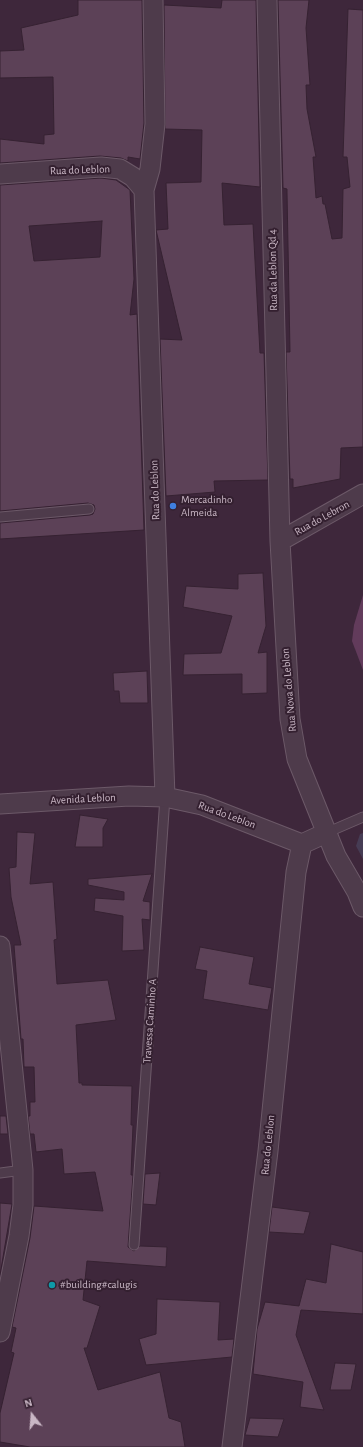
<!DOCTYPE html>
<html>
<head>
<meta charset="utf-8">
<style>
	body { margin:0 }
	#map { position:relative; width:363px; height:1447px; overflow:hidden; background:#3e273b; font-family:"Alegreya Sans",sans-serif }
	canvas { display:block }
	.north { position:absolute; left:12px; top:1395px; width:40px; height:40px; -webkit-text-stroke:3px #342030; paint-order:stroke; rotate:343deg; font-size:11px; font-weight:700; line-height:16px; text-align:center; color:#c9b7c5 }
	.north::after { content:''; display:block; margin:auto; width:14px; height:18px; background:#c9b7c5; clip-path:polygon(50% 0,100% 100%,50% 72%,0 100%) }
</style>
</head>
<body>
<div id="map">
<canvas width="363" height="1447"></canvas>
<div class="north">N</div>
</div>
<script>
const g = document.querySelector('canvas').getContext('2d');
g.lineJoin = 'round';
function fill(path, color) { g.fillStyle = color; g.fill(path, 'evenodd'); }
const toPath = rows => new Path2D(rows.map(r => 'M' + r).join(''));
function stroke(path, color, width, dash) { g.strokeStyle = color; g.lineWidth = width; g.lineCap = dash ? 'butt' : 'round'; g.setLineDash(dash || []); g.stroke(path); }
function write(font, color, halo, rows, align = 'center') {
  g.font = font + ' "Alegreya Sans",sans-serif'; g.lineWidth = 4; g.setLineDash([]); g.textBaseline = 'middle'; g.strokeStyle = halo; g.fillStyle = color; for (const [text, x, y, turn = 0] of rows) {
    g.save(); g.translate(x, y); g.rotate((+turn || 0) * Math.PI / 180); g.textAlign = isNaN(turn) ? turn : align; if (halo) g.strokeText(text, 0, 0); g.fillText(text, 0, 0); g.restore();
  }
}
fill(toPath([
	[363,833,363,859,356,846,360,834]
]), '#463c54');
fill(toPath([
	[363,595,363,670,352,641,354,625]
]), '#623b5b');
const building = toPath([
	[78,0,142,0,144,123,140,159,128,157,128,161,121,158,100,156,0,163,0,139,44,144,44,135,54,134,53,77,0,78,0,51,24,50,21,28,78,15,78,0],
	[222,0,256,0,260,187,222,183,224,225,253,224,260,353,264,353,268,480,214,481,215,492,166,496,160,339,182,340,156,230,168,229,166,183,201,182,202,130,165,129,164,5,221,8,222,0],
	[278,0,309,0,306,28,310,85,306,85,307,109,316,157,313,157,316,198,322,196,323,204,325,204,332,239,342,238,343,189,350,187,347,157,343,157,348,9,363,10,363,447,341,448,340,479,293,488,293,479,290,479,286,352,290,352,287,193,287,189,283,188,278,0],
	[101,178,116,180,130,190,134,279,130,315,137,314,144,530,0,539,0,523,90,515,93,514,95,509,94,505,88,503,0,511,0,185,101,178],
	[102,221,100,257,34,261,29,226,102,221],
	[263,573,266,626,258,653,267,652,267,693,242,694,242,674,183,675,184,654,221,653,232,616,183,607,186,586,238,589,238,574,263,573],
	[147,671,148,703,120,703,119,691,114,691,113,673,147,671],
	[80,815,108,819,103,828,103,847,75,847,80,815],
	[17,832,35,833,30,884,53,882,57,939,54,940,57,984,108,980,116,1020,76,1025,79,1083,82,1083,82,1085,132,1086,131,1125,133,1125,131,1175,133,1175,128,1247,134,1251,140,1246,167,1247,166,1267,87,1261,83,1300,100,1306,87,1348,84,1348,98,1390,160,1372,169,1418,181,1422,185,1447,30,1447,0,1442,0,1413,14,1353,11,1352,16,1328,12,1327,30,1238,34,1206,103,1211,95,1172,64,1174,62,1149,36,1152,34,1134,30,1134,28,1116,30,1116,30,1102,35,1102,34,1067,24,1067,23,1039,21,1039,14,945,21,945,11,897,9,868,16,867,17,832],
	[152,874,143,901,150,902,150,920,142,919,144,950,122,951,123,916,94,911,95,898,124,900,124,892,88,885,88,879,152,874],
	[200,947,254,957,249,984,272,988,268,1010,203,999,207,971,195,969,200,947],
	[0,1116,6,1116,8,1134,0,1134,0,1116],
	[160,1173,156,1205,143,1204,145,1174,160,1173],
	[0,1203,12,1204,0,1275,0,1203],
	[272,1207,310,1212,304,1234,269,1232,272,1207],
	[331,1244,363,1252,363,1314,301,1310,296,1335,324,1410,300,1407,303,1382,253,1374,257,1329,265,1302,299,1306,306,1279,326,1283,331,1244],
	[157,1299,220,1302,218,1340,234,1339,232,1357,146,1365,139,1339,156,1334,157,1299],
	[335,1363,356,1364,351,1390,330,1390,335,1363],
	[250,1418,284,1419,278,1437,245,1435,250,1418]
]);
fill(building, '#5c4157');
stroke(building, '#362232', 1);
const lane = toPath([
	[0,517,89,509],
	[326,833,363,817],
	[0,1173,23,1170],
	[134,1245,165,797]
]);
const street = toPath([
	[267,0,280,541,290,719,297,759,336,856,357,892,363,907],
	[0,174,101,167,120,169,133,177,144,190,165,797],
	[144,190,150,169,155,124,153,0],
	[280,541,363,494],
	[0,804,129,796,165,797,202,805,302,844],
	[0,946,23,1170,23,1205,19,1236,0,1332],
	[232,1447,268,1151,296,872,302,844,326,833]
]);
stroke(lane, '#6c5968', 11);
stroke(street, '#6c5968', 21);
stroke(lane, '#4e3b4b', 9);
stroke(street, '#4e3b4b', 19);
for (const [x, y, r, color] of [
	[173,506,4,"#3f7fe0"],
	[52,1285,4,"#0f9aa8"]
]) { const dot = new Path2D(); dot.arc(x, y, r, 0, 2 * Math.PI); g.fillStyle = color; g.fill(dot); stroke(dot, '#342030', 1.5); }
write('11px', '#c9b7c5', '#342030', [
	["Rua do Leblon",80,170,-2],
	["Rua da Leblon Qd 4",273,270,-91],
	["Rua do Leblon",155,490,-92],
	["Rua do Lebron",322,518,-29],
	["Rua Nova do Leblon",289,690,-95],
	["Avenida Leblon",83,799,-3],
	["Rua do Leblon",227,815,20],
	["Travessa Caminho A",150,1021,-86],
	["Rua do Leblon",268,1145,-84]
]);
write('11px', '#c9b7c5', '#342030', [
	["Mercadinho",181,500],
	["Almeida",181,513],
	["#building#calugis",60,1285]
], 'left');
</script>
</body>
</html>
